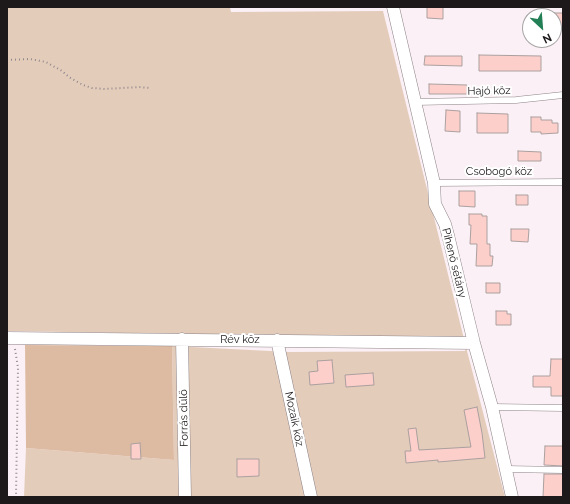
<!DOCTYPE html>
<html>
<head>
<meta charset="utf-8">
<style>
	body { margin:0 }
	#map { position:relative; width:570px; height:504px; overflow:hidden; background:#fbf0f5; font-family:Raleway,sans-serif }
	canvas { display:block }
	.frame { position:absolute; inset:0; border:8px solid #1d191b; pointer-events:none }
	.north { position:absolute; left:522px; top:8px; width:40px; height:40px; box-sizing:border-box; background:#fff; border:1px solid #a5a3a4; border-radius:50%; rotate:154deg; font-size:11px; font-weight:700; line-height:16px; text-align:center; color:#1d191b }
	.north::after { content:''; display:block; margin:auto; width:14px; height:18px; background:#237f55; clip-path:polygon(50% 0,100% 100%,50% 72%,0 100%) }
</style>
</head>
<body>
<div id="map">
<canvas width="570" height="504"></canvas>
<div class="frame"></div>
<div class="north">N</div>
</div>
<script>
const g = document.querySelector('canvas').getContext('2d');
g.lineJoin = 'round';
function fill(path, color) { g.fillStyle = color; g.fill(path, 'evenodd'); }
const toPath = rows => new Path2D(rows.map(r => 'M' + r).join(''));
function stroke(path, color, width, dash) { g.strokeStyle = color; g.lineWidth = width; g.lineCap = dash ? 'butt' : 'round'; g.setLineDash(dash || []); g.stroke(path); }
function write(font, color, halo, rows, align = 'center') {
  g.font = font + ' Raleway,sans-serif'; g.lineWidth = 4; g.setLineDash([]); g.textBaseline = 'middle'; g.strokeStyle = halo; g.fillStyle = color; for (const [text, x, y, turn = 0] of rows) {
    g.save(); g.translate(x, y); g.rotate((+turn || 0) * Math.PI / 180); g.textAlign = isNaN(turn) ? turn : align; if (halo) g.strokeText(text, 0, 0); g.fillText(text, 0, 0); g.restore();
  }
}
fill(toPath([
	[7,7,230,7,231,12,383,11,464,339,7,331],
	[172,346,290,352,465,351,466,347,505,497,24,497,26,448,174,460]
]), '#e4ccbb');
fill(toPath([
	[25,345,172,346,174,460,26,448]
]), '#ddbba2');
const building = toPath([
	[427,7,443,7,443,19,427,18,427,7],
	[554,13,563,13,563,29,554,29,554,13],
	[479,55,541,56,541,71,479,71,479,55],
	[425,56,462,56,462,66,424,65,425,56],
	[429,84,467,85,467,94,429,94,429,84],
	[446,110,460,111,460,132,445,131,446,110],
	[477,113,508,114,508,133,477,133,477,113],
	[531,117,541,117,541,120,552,120,552,123,558,123,558,133,541,134,541,132,531,132,531,117],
	[518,151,541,152,541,161,518,161,518,151],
	[459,191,475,191,475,207,459,206,459,191],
	[516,195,528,195,528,205,516,205,516,195],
	[469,214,482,214,482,216,487,216,487,244,490,244,490,256,493,256,492,266,476,266,477,244,470,244,471,225,469,225,469,214],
	[511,229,529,229,528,242,511,241,511,229],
	[486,283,500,283,500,293,486,293,486,283],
	[496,311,507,311,507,314,511,314,511,325,496,325,496,311],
	[551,359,563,359,563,396,551,396,551,387,533,387,533,376,550,376,551,359],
	[332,360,334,383,310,385,309,372,318,371,317,361,332,360],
	[373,373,374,385,346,387,345,375,373,373],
	[477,407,482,433,485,458,438,462,438,460,406,463,405,451,411,451,408,429,416,428,419,450,471,447,464,410,477,407],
	[140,443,141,459,131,459,131,444,140,443],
	[545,446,563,446,563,466,544,465,545,446],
	[237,459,259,459,259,476,237,477,237,459],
	[544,474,563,474,563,497,543,497,544,474]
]);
fill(building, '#fccfcb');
stroke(building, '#aba09f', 1);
const lane = toPath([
	[415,102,516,100,563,95],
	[434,183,563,182],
	[492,407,563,408],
	[506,469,563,470]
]);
const street = toPath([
	[393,7,434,183,435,204,445,224,448,235,474,343,492,407,512,497],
	[7,338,474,343],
	[182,339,185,497],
	[277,340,311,497]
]);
stroke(lane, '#8e8488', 7);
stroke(street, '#8e8488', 13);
stroke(toPath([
	[7,60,30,59,46,62,62,71,69,77,83,85,92,88,105,89,139,87,150,88],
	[15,349,18,368,16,497]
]), '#90898c', 2, [1, 3]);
stroke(lane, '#fff', 6);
stroke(street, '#fff', 12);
write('11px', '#1d191b', '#fff', [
	["Hajó köz",489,91,-1],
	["Csobogó köz",499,172],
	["Pihenő sétány",454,263,76],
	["Rév köz",240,340],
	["Forrás dűlő",184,418,-91],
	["Mozaik köz",294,419,78]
]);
</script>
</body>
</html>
